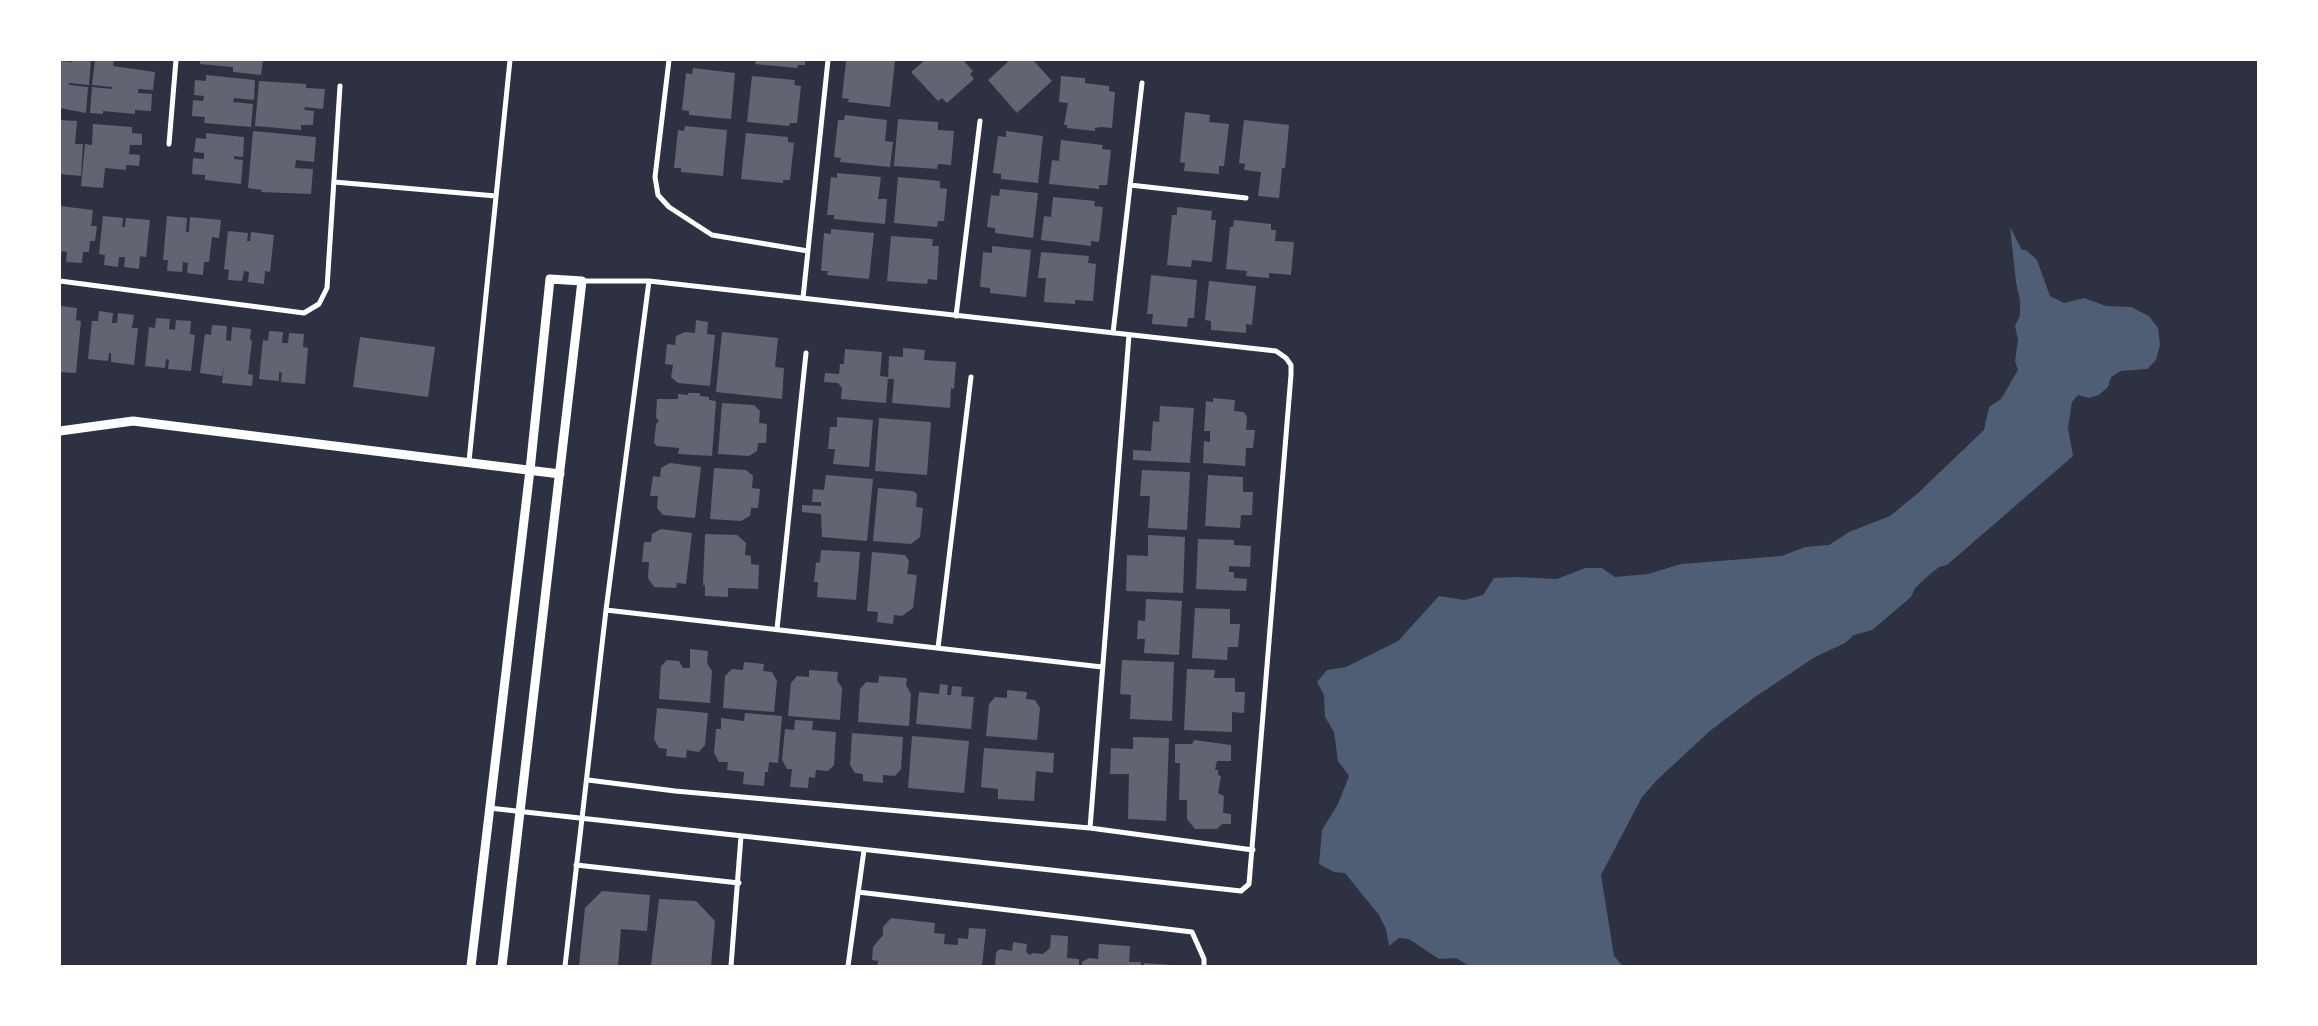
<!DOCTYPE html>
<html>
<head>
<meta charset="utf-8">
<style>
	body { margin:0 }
	#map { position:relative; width:2318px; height:1026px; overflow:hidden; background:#2d3142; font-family:Quicksand,sans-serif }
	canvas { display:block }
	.frame { position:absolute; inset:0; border:61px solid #fff; pointer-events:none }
</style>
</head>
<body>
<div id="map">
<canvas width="2318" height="1026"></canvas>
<div class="frame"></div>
</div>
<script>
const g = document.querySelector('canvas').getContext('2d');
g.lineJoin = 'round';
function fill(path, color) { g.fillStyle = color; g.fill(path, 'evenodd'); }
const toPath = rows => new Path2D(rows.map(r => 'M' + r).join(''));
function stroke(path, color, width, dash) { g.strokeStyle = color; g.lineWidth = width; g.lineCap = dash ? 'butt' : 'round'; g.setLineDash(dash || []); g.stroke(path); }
fill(toPath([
	[2010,227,2022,250,2026,250,2037,260,2050,296,2064,303,2084,298,2106,306,2131,307,2149,316,2158,328,2160,345,2156,360,2147,369,2121,371,2111,377,2108,387,2099,395,2089,398,2078,395,2072,402,2068,428,2073,456,1947,565,1939,567,1929,575,1915,588,1911,597,1872,630,1854,635,1845,643,1815,657,1755,697,1711,730,1657,780,1642,797,1601,875,1614,956,1623,966,1469,966,1456,958,1439,959,1409,939,1399,938,1389,946,1386,929,1379,915,1345,873,1334,872,1319,864,1322,830,1338,804,1349,776,1338,761,1334,732,1325,717,1324,695,1317,682,1327,670,1346,667,1398,641,1439,596,1464,600,1483,595,1494,578,1516,577,1557,579,1585,568,1602,568,1615,577,1648,574,1681,564,1782,556,1805,547,1829,545,1849,532,1890,516,1918,493,1984,430,1989,407,2001,399,2018,370,2015,361,2018,340,2015,326,2020,315,2020,301,2016,282]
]), '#4f5d75');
fill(toPath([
	[72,60,91,60,89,85,69,83,69,85,88,87,86,113,60,108,60,61,72,62],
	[95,60,114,60,113,66,155,72,153,90,138,89,138,93,152,94,151,111,135,110,135,114,103,111,103,114,90,113,92,87,112,89,112,87,92,85],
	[200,60,263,60,261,75,233,72,233,67,200,64],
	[756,60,805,60,805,65,798,65,797,68,755,64],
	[925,60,963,60,973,71,970,74,974,79,947,103,942,98,938,101,911,72],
	[1010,60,1033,60,1052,81,1017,113,988,80],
	[846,61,895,61,890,107,848,102,849,99,842,98],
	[693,68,735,73,731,119,689,115,689,111,682,110,686,73,692,74],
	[206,75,255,80,254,100,234,98,233,102,253,104,251,127,204,123,205,117,192,116,193,100,203,101,204,96,194,95,195,80,206,81],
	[752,76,795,80,794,85,801,86,797,123,790,123,789,126,747,122],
	[1061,76,1085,78,1085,83,1109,86,1109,91,1115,92,1112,128,1101,127,1095,128,1095,131,1067,128,1067,125,1064,125,1068,103,1059,102],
	[259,81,306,84,306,88,325,89,323,109,305,107,304,110,314,111,313,125,301,125,301,130,255,126],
	[1185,112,1210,115,1209,122,1229,124,1224,166,1219,166,1219,174,1184,171,1185,163,1180,162],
	[845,115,887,120,885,141,893,142,890,167,840,162,841,158,834,157,838,120,844,120],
	[898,119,938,122,938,130,954,131,951,165,938,164,937,169,894,166],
	[60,120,77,121,75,144,83,144,81,176,60,174],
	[1244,120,1289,125,1285,168,1282,168,1279,198,1258,196,1261,172,1244,170,1245,164,1239,163],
	[93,124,132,127,132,133,142,134,142,145,130,145,129,154,140,155,139,166,126,165,126,170,105,168,103,188,81,186,85,144,92,145],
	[685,126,727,130,723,176,681,172,681,168,674,168,678,130,684,131],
	[253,131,316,137,314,162,296,160,295,168,313,169,311,194,261,192,262,190,248,188],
	[1006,131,1043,136,1038,183,1001,179,1001,174,993,173,998,136,1006,137],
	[206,133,244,137,243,157,234,156,234,159,243,160,241,184,205,180,205,175,192,174,193,158,204,159,204,153,194,152,196,138,206,139],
	[746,133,788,137,788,142,794,143,790,180,783,180,783,183,741,179],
	[1061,140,1103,145,1102,149,1111,150,1107,185,1099,185,1099,189,1049,184,1052,160,1059,161],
	[837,173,881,177,878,199,887,199,885,224,834,219,834,215,827,215,831,177,837,178],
	[898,177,940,181,940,188,947,189,944,221,938,221,937,227,894,223],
	[1000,189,1038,193,1033,238,995,233,995,228,987,227,991,195,999,196],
	[1053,197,1095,201,1094,206,1103,207,1099,242,1091,241,1091,246,1041,240,1044,216,1051,217],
	[60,206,93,210,91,226,97,226,95,241,90,241,89,252,83,252,82,263,66,262,67,252,62,251,60,258],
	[1177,207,1212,211,1211,220,1216,220,1212,262,1192,260,1191,267,1167,265,1172,215,1177,215],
	[103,216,123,218,122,227,125,227,126,218,150,220,146,257,140,256,139,269,124,267,125,257,119,257,118,267,104,265,105,255,99,254],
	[167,216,187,218,186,232,189,232,190,217,221,220,219,238,212,237,209,262,204,262,203,275,187,273,188,263,183,262,182,272,167,271,168,260,163,260],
	[1234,220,1271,224,1271,230,1276,230,1275,241,1294,242,1291,275,1269,273,1269,278,1246,276,1247,271,1226,269,1230,227,1233,227],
	[831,229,874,233,869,279,827,275,828,271,821,271,824,233,831,234],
	[228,231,248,233,247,241,250,241,251,232,274,235,270,272,265,271,264,284,248,282,249,272,244,271,242,281,228,280,229,270,224,269],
	[891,236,933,239,932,246,939,246,937,280,928,279,927,284,887,281],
	[992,246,1031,250,1026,297,990,293,990,288,980,287,983,252,992,253],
	[1041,252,1089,256,1088,263,1096,264,1093,301,1075,300,1075,304,1044,302,1046,278,1038,278],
	[1151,275,1197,280,1194,318,1188,318,1187,327,1152,324,1153,314,1147,314],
	[1209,281,1256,286,1252,325,1246,324,1246,333,1211,330,1211,321,1205,320],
	[61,306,77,308,76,320,81,321,76,373,60,372],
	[99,311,113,313,112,323,117,323,118,313,134,315,132,328,138,328,134,365,111,362,111,353,109,353,108,361,88,359,92,321,98,321],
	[156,318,170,319,169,329,175,330,176,320,191,321,190,334,195,335,191,371,168,369,169,360,166,359,165,368,145,366,149,327,155,328],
	[696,320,708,322,707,334,715,335,710,386,678,383,671,377,673,365,665,364,667,344,675,345,676,336,685,332,695,333],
	[212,325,227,326,226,340,231,341,232,327,251,329,250,340,252,341,248,374,253,375,252,386,222,383,224,366,222,376,200,373,205,334,211,335],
	[269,331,283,332,282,343,288,343,289,333,304,334,303,347,308,348,305,384,281,382,282,373,279,372,279,381,259,379,263,340,268,341],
	[722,332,778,338,775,367,784,368,782,399,716,392],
	[360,337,435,347,428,397,353,387],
	[903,348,925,350,924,360,956,362,954,389,951,388,950,408,892,403,894,379,888,379,889,356,903,357],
	[845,349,882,352,880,376,888,377,886,403,841,399,842,388,838,383,824,382,825,373,839,374,840,364,844,364],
	[688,393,700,393,700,396,709,397,709,400,716,401,712,456,678,454,679,448,657,446,654,443,656,424,659,421,656,417,657,399,678,399,678,394,688,395],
	[1213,398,1235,400,1234,411,1244,412,1247,417,1246,430,1255,430,1253,448,1246,448,1245,466,1203,463,1204,441,1210,442,1210,431,1204,431,1206,401,1213,402],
	[722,403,754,405,760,411,759,423,767,424,766,443,758,443,757,451,749,456,718,454],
	[1160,406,1194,408,1190,463,1133,460,1133,450,1151,451,1153,421,1159,422],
	[837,417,873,420,869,467,833,464,835,449,828,449,830,427,837,427],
	[879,418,931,422,927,475,875,471],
	[670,463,701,467,695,518,663,515,657,508,658,496,650,496,653,476,660,477,661,468],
	[714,468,746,470,753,476,752,488,760,489,758,508,751,508,750,516,741,521,710,519],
	[1142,470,1190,472,1187,530,1148,528,1150,496,1140,496],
	[826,475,873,479,867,541,822,537,821,514,802,512,802,505,821,506,821,502,812,502,813,489,824,490],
	[1208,475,1243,477,1243,492,1253,492,1252,515,1241,515,1240,528,1205,526],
	[878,488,913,491,917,494,916,507,923,508,920,537,911,544,873,541],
	[661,529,692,533,686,584,677,583,676,588,654,587,648,578,649,562,642,562,644,542,651,542,652,534],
	[705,534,737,535,746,543,745,555,751,556,751,564,759,565,758,589,728,588,728,597,705,596,705,585,703,585],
	[1148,535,1185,537,1183,593,1126,591,1127,555,1148,556],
	[1198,539,1234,540,1234,545,1251,546,1250,567,1229,566,1229,572,1234,572,1234,578,1247,579,1246,591,1196,589],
	[821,550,860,552,856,600,817,597,818,582,814,582,816,563,820,562],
	[872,552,905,555,909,561,907,574,917,575,913,608,902,616,894,615,893,624,877,622,878,612,867,611],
	[1146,599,1182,601,1179,655,1144,653,1145,639,1137,639,1138,620,1145,621],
	[1195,608,1230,609,1230,624,1240,624,1238,647,1228,647,1227,660,1192,658],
	[690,649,708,651,707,663,712,671,710,703,659,699,661,666,667,660,679,661,683,668,690,668],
	[1122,660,1174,662,1172,721,1130,719,1131,695,1120,694],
	[744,662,764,664,763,671,772,672,777,681,774,712,723,708,725,676,732,669,743,670],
	[1187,669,1215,670,1214,678,1235,678,1235,692,1245,692,1244,713,1232,712,1232,732,1184,730],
	[809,670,838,672,837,680,842,688,840,720,788,716,791,683,797,676,809,677],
	[879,676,907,678,906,685,911,694,909,726,858,722,860,689,866,682,878,683],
	[940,684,948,685,947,695,951,695,952,686,962,687,961,696,974,697,971,729,916,724,919,692,939,694],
	[1007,690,1027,692,1026,699,1035,700,1040,708,1037,740,986,736,989,704,995,697,1007,698],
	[657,708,708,713,705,745,699,752,687,750,686,758,666,756,667,749,659,748,654,739],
	[745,713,782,716,778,763,769,762,768,772,765,772,764,786,743,784,744,772,727,770,728,762,719,762,714,753,716,729,721,729,721,718,744,721],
	[795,720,813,721,812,730,836,732,834,765,828,771,816,770,815,778,809,777,808,788,790,787,792,769,787,769,782,760,785,729,794,730],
	[852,733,903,737,901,769,895,776,883,775,883,783,863,781,863,774,855,773,850,765],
	[912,736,969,741,964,793,908,788],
	[1133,737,1169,738,1166,821,1128,819,1129,774,1110,774,1111,748,1133,749],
	[1194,740,1231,745,1231,761,1217,761,1215,770,1218,770,1218,775,1221,776,1218,793,1224,796,1223,813,1231,814,1231,824,1222,824,1217,829,1195,829,1187,819,1187,800,1179,800,1180,763,1175,763,1175,744,1192,744],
	[984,748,1054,753,1053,773,1036,771,1034,801,998,799,998,789,981,787],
	[602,891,650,895,647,931,621,929,618,966,579,966,585,908],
	[659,899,696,901,715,921,711,966,651,966],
	[891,918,935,923,934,933,945,934,944,944,958,945,958,938,968,939,969,928,986,929,982,966,877,966,878,961,872,960,873,947,883,935,883,927],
	[1051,935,1068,936,1067,958,1079,959,1079,966,995,966,996,952,1000,949,1012,951,1013,942,1027,944,1026,952,1030,955,1033,953,1043,954,1050,948],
	[1099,944,1130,946,1129,962,1141,962,1141,966,1082,966,1082,962,1089,958,1098,959],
	[1144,963,1172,965,1172,966,1144,966]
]), '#626471');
stroke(toPath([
	[669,60,655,177,658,195,669,207,712,235,808,251],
	[169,144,176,60],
	[334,182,496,196],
	[1130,185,1246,198],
	[60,281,304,313,319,304,327,288,340,86],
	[803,298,828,60],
	[956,316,980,121],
	[1113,333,1142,83],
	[469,461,510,60],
	[606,610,1102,667],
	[777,629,806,353],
	[938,648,971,377],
	[588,780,675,791,1090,828,1253,850],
	[489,808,1241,891,1249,884,1291,375,1291,365,1286,358,1276,351,649,281,582,281],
	[1090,828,1129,335],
	[576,865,739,883],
	[858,892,1192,932,1204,959,1204,966],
	[565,966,606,610,649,281],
	[731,966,741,836],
	[848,966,864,850]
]), '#fff', 5);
stroke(toPath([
	[60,431,133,421,560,474],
	[471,966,530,470,550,279,582,281,502,966]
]), '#fff', 9);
</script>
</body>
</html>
